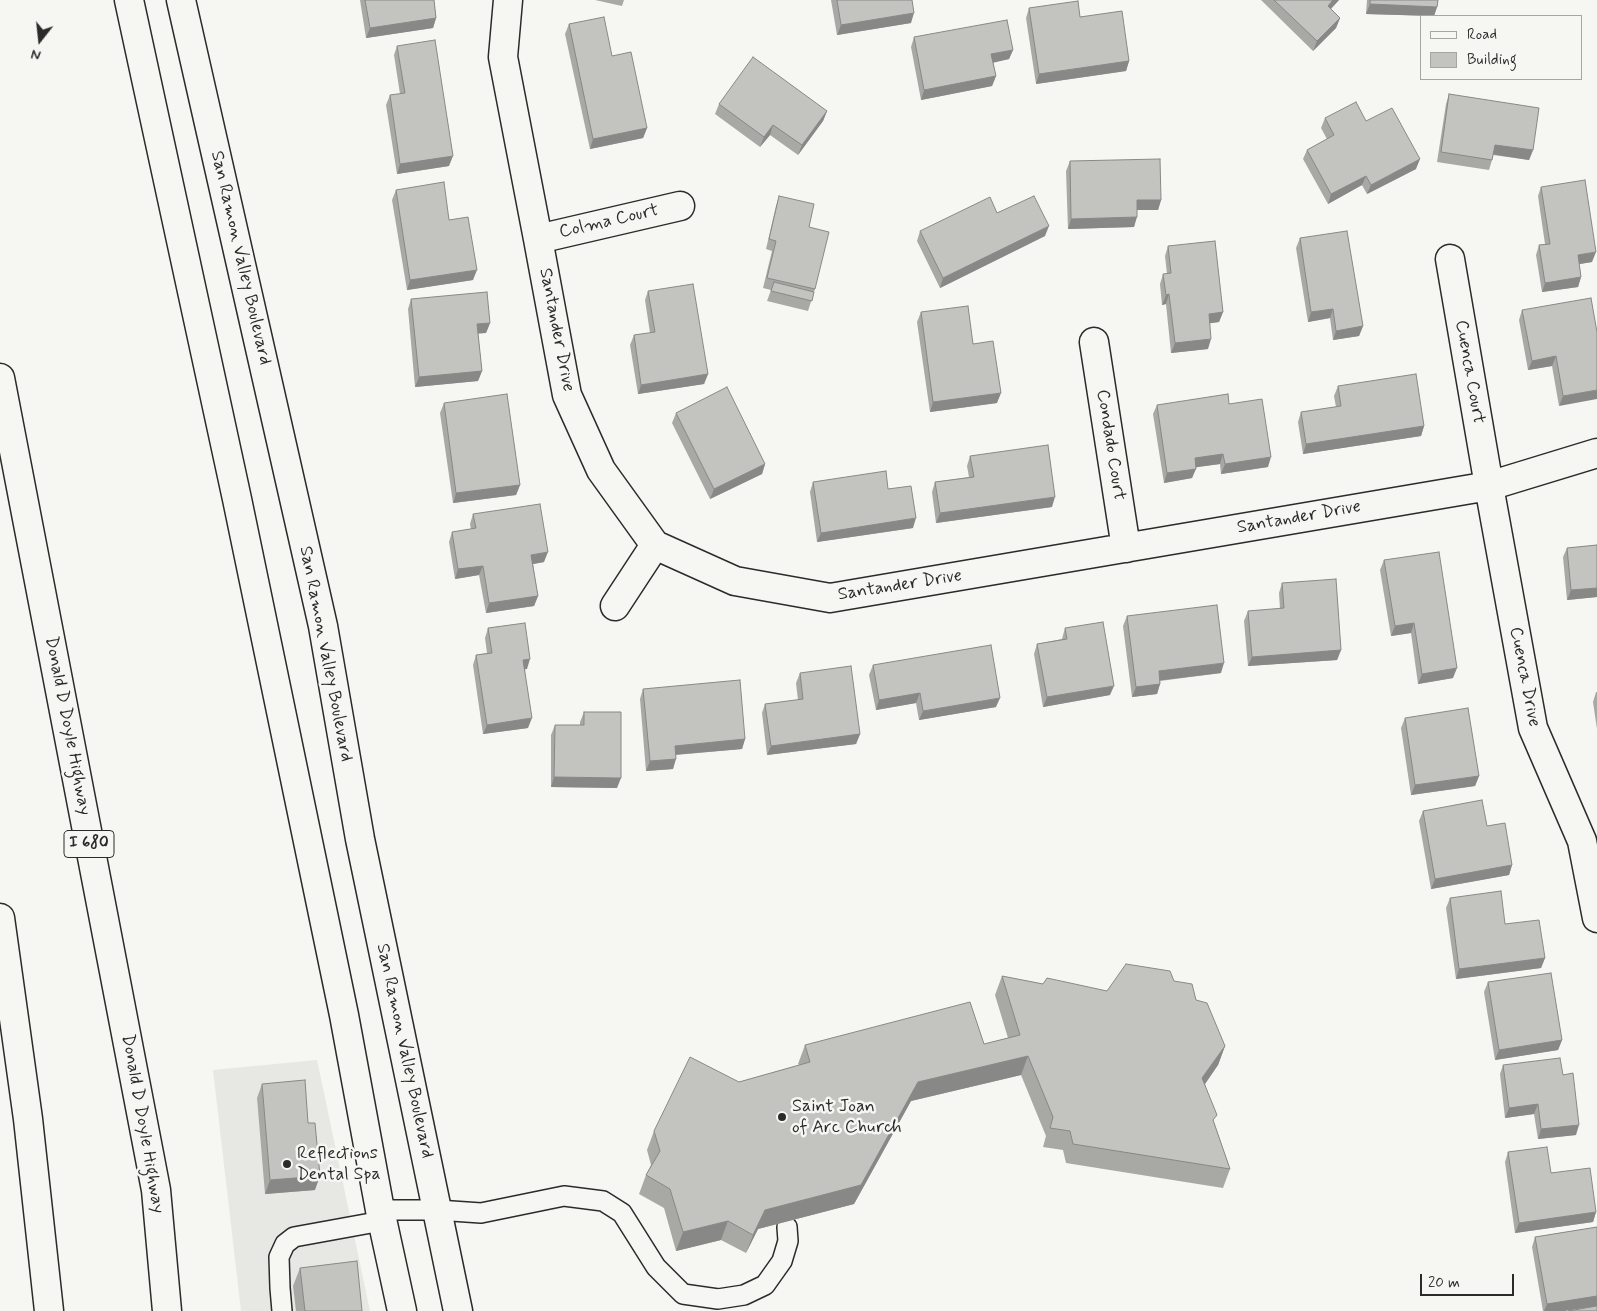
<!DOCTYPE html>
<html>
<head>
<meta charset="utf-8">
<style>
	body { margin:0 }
	#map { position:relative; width:1597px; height:1311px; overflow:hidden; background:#f6f6f2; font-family:Mynerve,sans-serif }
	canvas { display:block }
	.legend { position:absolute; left:1420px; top:15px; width:162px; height:65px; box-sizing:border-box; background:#f6f6f2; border:1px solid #a5a5a2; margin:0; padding:6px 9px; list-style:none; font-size:15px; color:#2b2b2b }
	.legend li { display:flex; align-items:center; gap:10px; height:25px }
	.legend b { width:25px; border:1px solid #a5a5a2 }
	.north { position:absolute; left:15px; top:15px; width:50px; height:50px; -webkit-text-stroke:4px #f6f6f2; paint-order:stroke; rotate:196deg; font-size:14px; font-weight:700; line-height:20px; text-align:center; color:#2b2b2b }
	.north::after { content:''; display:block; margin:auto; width:18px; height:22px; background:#2b2b2b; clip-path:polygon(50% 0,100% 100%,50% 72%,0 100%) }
	.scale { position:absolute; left:1420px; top:1274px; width:94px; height:22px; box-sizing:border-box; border:2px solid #2b2b2b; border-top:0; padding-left:6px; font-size:15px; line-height:18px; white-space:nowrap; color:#2b2b2b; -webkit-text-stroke:4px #f6f6f2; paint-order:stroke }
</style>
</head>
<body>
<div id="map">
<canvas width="1597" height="1311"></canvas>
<ul class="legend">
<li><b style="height:6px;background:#f6f6f2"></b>Road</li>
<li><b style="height:14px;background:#c3c3c0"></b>Building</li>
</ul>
<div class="north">N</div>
<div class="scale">20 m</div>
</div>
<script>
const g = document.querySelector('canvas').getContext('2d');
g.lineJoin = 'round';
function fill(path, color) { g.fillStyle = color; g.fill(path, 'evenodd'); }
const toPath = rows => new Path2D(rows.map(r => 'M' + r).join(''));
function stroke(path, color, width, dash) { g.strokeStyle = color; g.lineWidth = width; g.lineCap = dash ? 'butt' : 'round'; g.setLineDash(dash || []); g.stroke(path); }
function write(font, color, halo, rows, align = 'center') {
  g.font = font + ' Mynerve,sans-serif'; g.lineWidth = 5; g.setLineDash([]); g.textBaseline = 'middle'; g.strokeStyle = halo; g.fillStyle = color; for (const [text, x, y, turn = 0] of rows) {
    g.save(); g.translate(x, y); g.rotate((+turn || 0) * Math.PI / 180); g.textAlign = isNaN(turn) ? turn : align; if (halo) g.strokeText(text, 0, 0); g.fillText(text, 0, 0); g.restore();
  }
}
fill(toPath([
	[317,1060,370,1311,241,1311,213,1070]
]), '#e7e7e3');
const service = toPath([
	[380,1210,437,1210,481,1213,564,1196,603,1201,622,1213,656,1267,683,1294,718,1299,744,1295,765,1285,782,1261,788,1241,787,1227],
	[282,1311,280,1288,279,1257,285,1244,294,1237,382,1221]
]);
const minor = toPath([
	[508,0,503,57,538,239,567,395,601,470,655,545,735,581,830,598,1489,486,1597,453],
	[538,239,680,206],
	[1450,259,1489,486,1533,728,1582,841,1597,918],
	[1094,342,1126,548],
	[615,606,655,545]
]);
const secondary = toPath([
	[129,0,237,499,344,1015,380,1210,402,1311],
	[181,0,323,626,360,839,458,1311]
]);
const motorway = toPath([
	[0,378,156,1190,167,1311],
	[0,918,28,1119,49,1311]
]);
stroke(service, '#2b2b2b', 22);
stroke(minor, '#2b2b2b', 31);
stroke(secondary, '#2b2b2b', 31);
stroke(motorway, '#2b2b2b', 31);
stroke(service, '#f6f6f2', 19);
stroke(minor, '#f6f6f2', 28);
stroke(secondary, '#f6f6f2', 28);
stroke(motorway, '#f6f6f2', 28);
fill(toPath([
	[360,0,434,0,436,18,433,28,366,38],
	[595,0,624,0,622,6],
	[831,0,912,0,911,23,837,35],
	[1261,0,1339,0,1331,9,1340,18,1336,28,1313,51],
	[1367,0,1438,0,1437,7,1434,16,1366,14],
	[1029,8,1080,17,1129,61,1126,71,1036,84,1026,18],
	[569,24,612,56,647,128,643,138,590,149,565,34],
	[914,37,1013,50,1009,59,993,62,996,76,992,86,921,100,911,47],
	[397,46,449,166,397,174,386,105,390,95,400,94,394,55],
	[1449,94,1533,150,1529,160,1493,155,1492,160,1489,170,1437,162,1446,104],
	[719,104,827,111,823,121,798,155,770,135,760,147,715,114],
	[1325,118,1366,121,1416,169,1367,194,1362,185,1328,204,1303,159,1307,150,1327,139,1321,128],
	[1070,161,1161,200,1158,210,1137,210,1134,227,1068,229,1066,171],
	[1541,187,1592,262,1579,264,1581,277,1578,287,1542,292,1536,255,1539,245,1545,244,1538,196],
	[396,190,449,220,473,280,407,290,392,200],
	[779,196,809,227,815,289,808,311,767,301,771,290,763,288,772,251,766,249,776,206],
	[997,213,1045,236,940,288,917,241,920,231],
	[1300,238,1363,326,1359,336,1333,340,1330,318,1308,322,1296,248],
	[1168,246,1223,312,1219,322,1210,323,1208,349,1171,353,1166,304,1162,305,1160,284,1163,274,1167,274,1165,256],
	[648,291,708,374,704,384,638,394,630,345,634,335,650,333,645,300],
	[411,299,490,323,486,333,478,333,482,371,478,381,415,387,408,309],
	[1522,310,1597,332,1559,406,1552,366,1528,370,1519,320],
	[921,312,973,344,997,403,930,412,917,322],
	[1338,386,1424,426,1421,436,1303,454,1298,422,1301,412,1336,407,1334,396],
	[444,403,520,485,516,495,453,503,440,413],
	[1229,404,1268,467,1221,474,1220,464,1196,467,1192,478,1164,483,1153,414,1157,405],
	[676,413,765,464,762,474,710,499,672,423],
	[970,456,1052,507,936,523,932,492,935,482,969,477,967,466],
	[813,482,888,489,913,528,817,542,810,492],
	[473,514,544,562,533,564,538,596,534,606,486,613,479,575,455,579,449,542,452,532,471,529,470,524],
	[1597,545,1597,597,1567,600,1563,557,1567,548],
	[1384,560,1453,678,1418,684,1411,633,1391,636,1380,570],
	[1282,583,1341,650,1337,660,1248,666,1244,621,1248,611,1280,609,1279,593],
	[1127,616,1221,673,1160,681,1160,684,1157,694,1132,697,1123,626],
	[488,628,527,669,525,669,528,728,483,734,473,665,476,655,487,653,485,638],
	[1065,628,1110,695,1043,707,1034,654,1037,644,1062,639],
	[873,665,996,707,919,720,916,703,876,710,869,675],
	[800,673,860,734,856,744,767,755,762,713,765,704,798,700,796,683],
	[643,689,745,739,742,749,676,755,673,769,646,771,640,699],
	[1596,692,1597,692,1597,729,1593,702],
	[584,712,617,788,551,787,551,735,555,725,580,725,580,722],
	[1405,718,1479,776,1475,786,1411,795,1401,728],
	[1423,811,1487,826,1512,865,1509,875,1431,889,1419,821],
	[1450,898,1505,924,1545,958,1541,968,1456,979,1446,908],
	[1002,976,1043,984,1107,991,1174,981,1196,1000,1225,1046,1218,1065,1205,1084,1214,1122,1230,1169,1223,1188,1066,1163,1063,1150,1043,1147,1046,1136,1021,1075,911,1101,854,1204,758,1229,746,1253,721,1240,676,1251,664,1208,639,1194,646,1175,651,1165,647,1150,654,1131,739,1082,799,1065,798,1064,805,1045,984,1044,1008,1038,995,995],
	[1488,982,1562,1040,1558,1050,1495,1060,1484,992],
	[1503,1065,1563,1075,1576,1135,1538,1139,1534,1114,1505,1118,1500,1074],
	[262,1084,315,1190,265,1194,257,1098],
	[1508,1152,1551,1173,1596,1212,1593,1222,1515,1233,1505,1162],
	[1597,1227,1597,1306,1564,1311,1543,1311,1532,1247,1535,1237],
	[300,1268,362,1311,296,1311,293,1286]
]), '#a8a8a5');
fill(toPath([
	[1333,0,1339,0,1324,16,1328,6],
	[1370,4,1437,7,1434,16,1366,14],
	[914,13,911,23,837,35,841,25],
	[436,18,433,28,366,38,370,28],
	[1340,18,1336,28,1313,51,1317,41],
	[1013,50,1009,59,988,64,991,54],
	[1129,61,1126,71,1036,84,1039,74],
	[996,76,992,86,921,100,924,90],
	[827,111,823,121,798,155,802,145],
	[773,125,770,135,760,147,764,137],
	[647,128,643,138,590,149,593,139],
	[1495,145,1533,150,1529,160,1491,154],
	[453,156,449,166,397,174,400,164],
	[1420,159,1416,169,1367,194,1371,185],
	[1366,176,1362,185,1328,204,1331,194],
	[1137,200,1161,200,1158,210,1133,210],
	[1137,217,1134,227,1068,229,1071,219],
	[1049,226,1045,236,940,288,943,278],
	[1596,252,1592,262,1574,265,1578,255],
	[477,270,473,280,407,290,410,280],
	[1581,277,1578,287,1542,292,1545,283],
	[1169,294,1166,304,1162,305,1166,295],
	[1333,309,1330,318,1308,322,1311,312],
	[1223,312,1219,322,1205,324,1209,314],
	[490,323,486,333,474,334,477,324],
	[1363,326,1359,336,1333,340,1336,331],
	[1211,339,1208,349,1171,353,1175,343],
	[1556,356,1552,366,1528,370,1532,361],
	[482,371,478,381,415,387,419,377],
	[708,374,704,384,638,394,641,385],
	[1597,390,1597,399,1559,406,1563,396],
	[1001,393,997,403,930,412,933,402],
	[1424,426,1421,436,1303,454,1306,444],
	[1223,454,1220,464,1191,468,1195,458],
	[1271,457,1268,467,1221,474,1225,464],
	[765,464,762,474,710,499,714,489],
	[1196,469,1192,478,1164,483,1167,473],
	[520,485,516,495,453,503,456,493],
	[1055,497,1052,507,936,523,940,513],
	[916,518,913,528,817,542,821,533],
	[548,552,544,562,528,565,531,555],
	[483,566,479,575,455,579,458,569],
	[1597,588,1597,597,1567,600,1571,590],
	[538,596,534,606,486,613,489,603],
	[1414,623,1411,633,1391,636,1395,626],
	[1341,650,1337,660,1248,666,1252,657],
	[530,659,527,669,520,670,523,660],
	[1224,663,1221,673,1155,681,1159,671],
	[1457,668,1453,678,1418,684,1422,674],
	[1160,684,1157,694,1132,697,1136,687],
	[1114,686,1110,695,1043,707,1047,697],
	[920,693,916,703,876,710,879,700],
	[1000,698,996,707,919,720,923,711],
	[532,718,528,728,483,734,487,725],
	[860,734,856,744,767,755,771,746],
	[745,739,742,749,671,755,675,746],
	[676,759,673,769,646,771,650,761],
	[1479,776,1475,786,1411,795,1415,785],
	[554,777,621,778,617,788,551,787],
	[1512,865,1509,875,1431,889,1435,879],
	[1545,958,1541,968,1456,979,1459,969],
	[1562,1040,1558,1050,1495,1060,1499,1050],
	[1225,1046,1218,1065,1196,1097,1202,1078],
	[1028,1056,1021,1075,911,1101,854,1204,758,1229,746,1253,753,1235,765,1210,918,1082],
	[1538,1104,1534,1114,1505,1118,1509,1108],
	[1579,1125,1576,1135,1538,1139,1541,1129],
	[320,1176,315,1190,265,1194,270,1180],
	[1596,1212,1593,1222,1515,1233,1519,1223],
	[728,1221,721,1240,676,1251,683,1232],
	[1597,1296,1597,1306,1564,1311,1544,1311,1547,1304]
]), '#888886');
const building = toPath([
	[365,0,434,0,436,18,370,28,365,0],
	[837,0,912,0,914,13,841,25,837,0],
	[1274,0,1333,0,1328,6,1340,18,1317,41,1274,0],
	[1370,0,1438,0,1437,7,1370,4,1370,0],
	[1078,1,1080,17,1122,11,1129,61,1039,74,1029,8,1078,1],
	[604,17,612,56,631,52,647,128,593,139,569,24,604,17],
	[1007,20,1013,50,991,54,996,76,924,90,914,37,1007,20],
	[435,40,453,156,400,164,390,95,405,93,397,46,435,40],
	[753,57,827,111,802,145,773,125,764,137,719,104,753,57],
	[1449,94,1539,108,1533,150,1495,145,1492,160,1441,152,1449,94],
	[1356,102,1366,121,1392,108,1420,159,1371,185,1366,176,1331,194,1307,150,1334,135,1325,118,1356,102],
	[1160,159,1161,200,1137,200,1137,217,1071,219,1070,161,1160,159],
	[1585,180,1596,252,1578,255,1581,277,1545,283,1539,245,1550,244,1541,187,1585,180],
	[444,182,449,220,468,217,477,270,410,280,396,190,444,182],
	[779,196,814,204,809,227,829,232,815,289,767,278,776,241,769,239,779,196],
	[1034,196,1049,226,943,278,920,231,990,197,997,213,1034,196],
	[1347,231,1363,326,1336,331,1333,309,1311,312,1300,238,1347,231],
	[1215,241,1223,312,1209,314,1211,339,1175,343,1169,294,1166,295,1163,274,1171,273,1168,246,1215,241],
	[774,282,814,292,812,301,771,291,774,282],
	[693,284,708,374,641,385,634,335,655,332,648,291,693,284],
	[487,292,490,323,477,324,482,371,419,377,411,299,487,292],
	[1591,298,1597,332,1597,390,1563,396,1556,356,1532,361,1522,310,1591,298],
	[968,306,973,344,993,341,1001,393,933,402,921,312,968,306],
	[1416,374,1424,426,1306,444,1301,412,1341,406,1338,386,1416,374],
	[727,387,765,464,714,489,676,413,727,387],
	[507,394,520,485,456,493,444,403,507,394],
	[1228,394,1229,404,1262,399,1271,457,1225,464,1223,454,1195,458,1196,469,1167,473,1157,405,1228,394],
	[1048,445,1055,497,940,513,935,482,974,477,970,456,1048,445],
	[886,471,888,489,911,486,916,518,821,533,813,482,886,471],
	[540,504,548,552,531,555,538,596,489,603,483,566,458,569,452,532,476,528,473,514,540,504],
	[1597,545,1597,588,1571,590,1567,548,1597,545],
	[1439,552,1457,668,1422,674,1414,623,1395,626,1384,560,1439,552],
	[1336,579,1341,650,1252,657,1248,611,1284,608,1282,583,1336,579],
	[1217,605,1224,663,1159,671,1160,684,1136,687,1127,616,1217,605],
	[1103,622,1114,686,1047,697,1037,644,1067,639,1065,628,1103,622],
	[525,623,530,659,523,660,532,718,487,725,476,655,492,653,488,628,525,623],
	[991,645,1000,698,923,711,920,693,879,700,873,665,991,645],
	[851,666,860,734,771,746,765,704,803,699,800,673,851,666],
	[740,680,745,739,675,746,676,759,650,761,643,689,740,680],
	[1468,708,1479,776,1415,785,1405,718,1468,708],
	[584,712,621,712,621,778,554,777,555,725,584,725,584,712],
	[1482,800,1487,826,1505,823,1512,865,1435,879,1423,811,1482,800],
	[1501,891,1505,924,1539,920,1545,958,1459,969,1450,898,1501,891],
	[1126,964,1170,971,1174,981,1192,984,1196,1000,1207,1003,1225,1046,1202,1078,1217,1115,1213,1120,1230,1169,1073,1144,1070,1131,1050,1128,1053,1117,1028,1056,918,1082,861,1185,765,1210,753,1235,728,1221,683,1232,670,1189,646,1175,660,1151,654,1131,690,1057,739,1082,810,1062,805,1045,970,1002,984,1044,1020,1035,1002,976,1043,984,1047,978,1107,991,1126,964],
	[1551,973,1562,1040,1499,1050,1488,982,1551,973],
	[1560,1058,1563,1075,1573,1073,1579,1125,1541,1129,1538,1104,1509,1108,1503,1065,1560,1058],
	[305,1080,308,1123,315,1123,320,1176,270,1180,262,1084,305,1080],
	[1547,1147,1551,1173,1590,1168,1596,1212,1519,1223,1508,1152,1547,1147],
	[1597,1227,1597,1296,1547,1304,1535,1237,1597,1227],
	[357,1261,362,1311,305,1311,300,1268,357,1261],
	[1597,1306,1597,1311,1568,1311,1597,1306]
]);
fill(building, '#c3c3c0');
stroke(building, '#888886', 1);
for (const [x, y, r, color] of [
	[782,1117,5,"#2b2b2b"],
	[287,1164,5,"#2b2b2b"]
]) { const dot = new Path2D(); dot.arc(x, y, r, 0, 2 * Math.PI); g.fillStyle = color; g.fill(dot); stroke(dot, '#f6f6f2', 2); }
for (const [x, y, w] of [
	[89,844,50]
]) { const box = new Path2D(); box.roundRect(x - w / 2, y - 13.5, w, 27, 4); g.fillStyle = '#f6f6f2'; g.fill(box); stroke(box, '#2b2b2b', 1); }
write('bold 16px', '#2b2b2b', null, [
	["I 680",89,844]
]);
write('18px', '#2b2b2b', '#f6f6f2', [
	["Colma Court",609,222,-13],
	["San Ramon Valley Boulevard",240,258,77],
	["Santander Drive",556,330,79],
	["Cuenca Court",1469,372,80],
	["Condado Court",1110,445,81],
	["Santander Drive",1299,518,-10],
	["Santander Drive",900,586,-9],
	["San Ramon Valley Boulevard",325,654,79],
	["Cuenca Drive",1524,677,79],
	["Donald D Doyle Highway",67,726,79],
	["San Ramon Valley Boulevard",404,1051,78],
	["Donald D Doyle Highway",142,1124,80]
]);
write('18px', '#2b2b2b', '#f6f6f2', [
	["Saint Joan",792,1107],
	["of Arc Church",792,1128],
	["Reflections",297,1154],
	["Dental Spa",297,1175]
], 'left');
</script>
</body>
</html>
